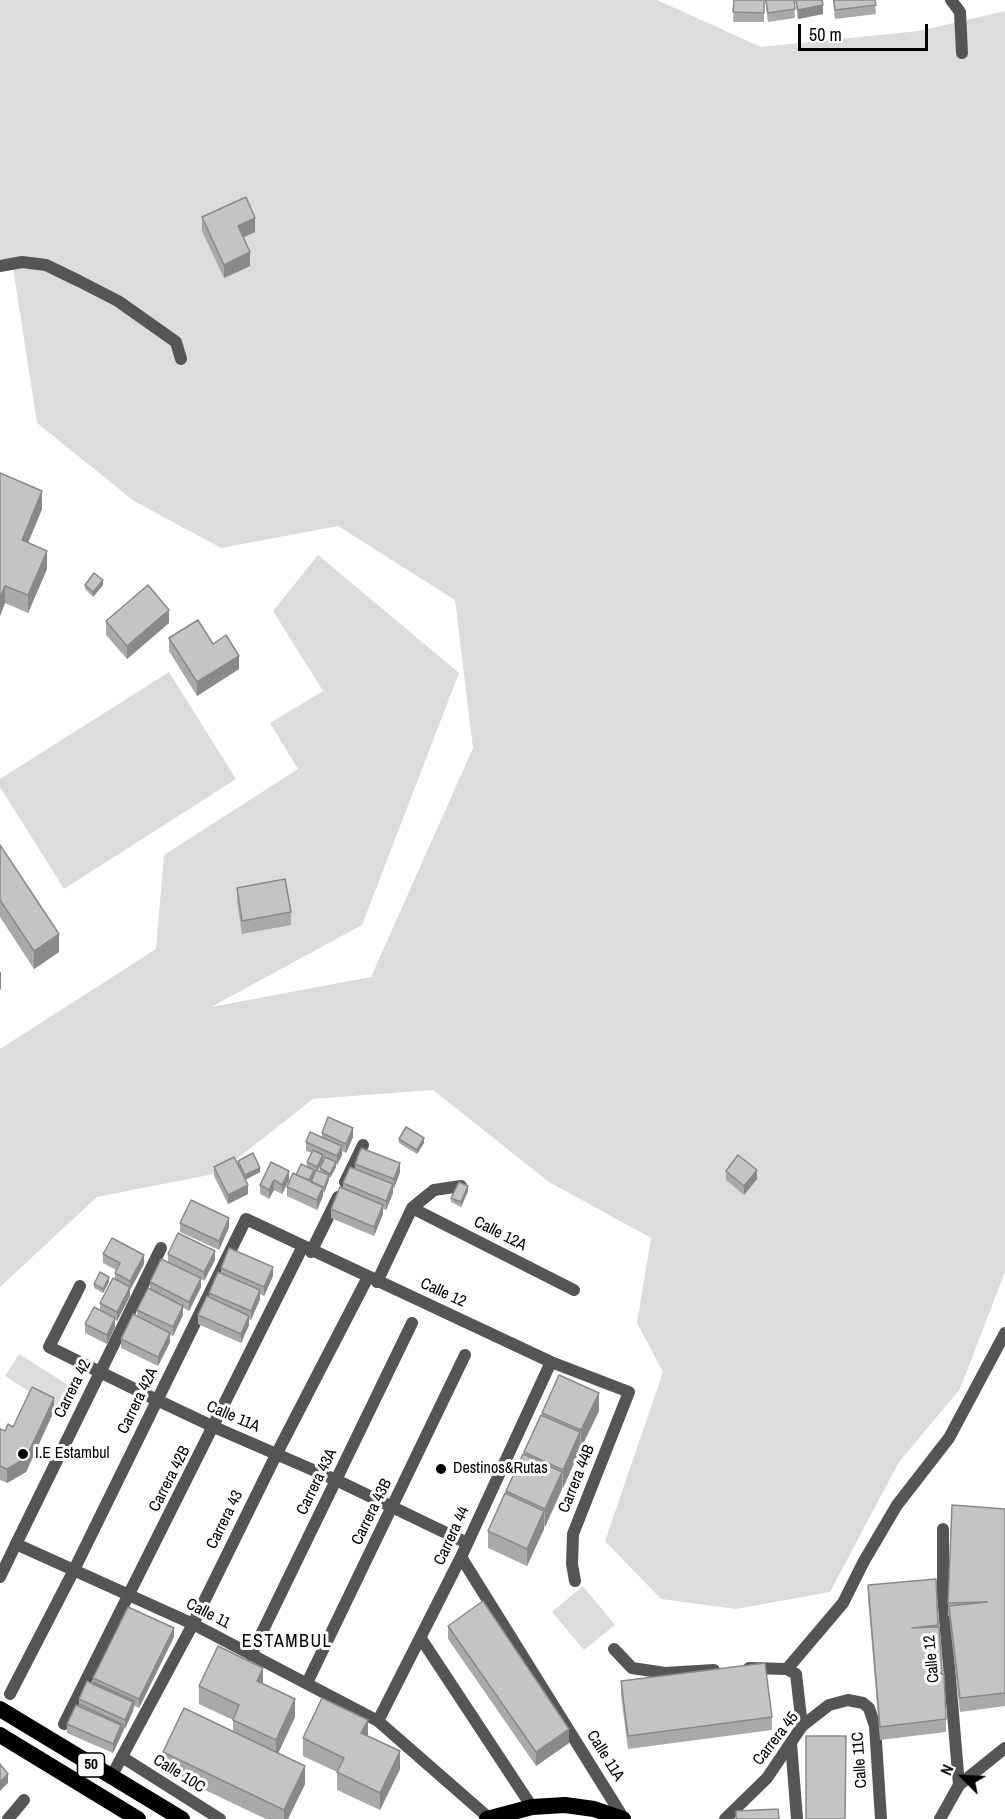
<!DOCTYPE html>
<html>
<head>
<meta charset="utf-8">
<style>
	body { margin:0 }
	#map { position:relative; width:1005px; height:1819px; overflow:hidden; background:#fff; font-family:"Archivo Narrow",sans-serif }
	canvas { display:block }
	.north { position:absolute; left:933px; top:1747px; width:60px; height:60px; -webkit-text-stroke:4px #fff; paint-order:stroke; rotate:294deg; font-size:16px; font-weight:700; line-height:24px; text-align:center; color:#000 }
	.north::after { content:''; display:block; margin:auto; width:21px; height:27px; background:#000; clip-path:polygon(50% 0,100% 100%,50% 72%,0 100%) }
	.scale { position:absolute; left:798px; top:24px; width:130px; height:27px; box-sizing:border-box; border:3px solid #000; border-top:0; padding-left:8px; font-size:18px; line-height:21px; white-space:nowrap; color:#000; -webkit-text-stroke:4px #fff; paint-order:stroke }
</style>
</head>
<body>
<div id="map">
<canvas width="1005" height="1819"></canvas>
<div class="north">N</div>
<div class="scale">50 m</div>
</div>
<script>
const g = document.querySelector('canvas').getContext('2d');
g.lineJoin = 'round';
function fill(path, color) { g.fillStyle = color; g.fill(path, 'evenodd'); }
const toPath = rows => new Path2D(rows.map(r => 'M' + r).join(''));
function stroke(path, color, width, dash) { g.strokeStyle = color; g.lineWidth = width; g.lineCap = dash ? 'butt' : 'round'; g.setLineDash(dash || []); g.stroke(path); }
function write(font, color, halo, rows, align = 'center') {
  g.font = font + ' "Archivo Narrow",sans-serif'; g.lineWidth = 6; g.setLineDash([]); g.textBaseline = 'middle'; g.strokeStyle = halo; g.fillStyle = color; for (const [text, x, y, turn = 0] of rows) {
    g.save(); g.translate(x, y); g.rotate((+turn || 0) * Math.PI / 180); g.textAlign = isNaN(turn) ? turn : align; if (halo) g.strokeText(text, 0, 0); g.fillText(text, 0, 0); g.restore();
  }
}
fill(toPath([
	[0,0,657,0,761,47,919,31,1005,11,1005,1272,960,1389,899,1462,830,1592,736,1609,661,1599,605,1541,663,1372,637,1323,651,1238,549,1182,433,1090,313,1099,219,1173,97,1197,0,1287,0,1049,156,949,164,855,298,769,270,723,323,691,273,611,318,555,459,673,362,925,211,1007,371,977,473,748,455,600,338,526,221,548,134,501,37,423,13,268,0,261],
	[169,672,236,779,64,889,0,787,0,779],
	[19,1354,73,1388,58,1410,5,1376],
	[583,1586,615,1625,584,1650,552,1612]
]), '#dcdcdc');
stroke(toPath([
	[412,1323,336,1480,467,1543],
	[157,1400,214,1427],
	[943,1529,943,1595,959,1785],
	[0,1577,16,1544],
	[791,1743,797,1819],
	[122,1757,220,1819]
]), '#555', 12);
stroke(toPath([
	[951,0,960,12,962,53],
	[0,266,22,262,46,265,79,281,118,301,176,342,181,359],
	[345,1182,363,1145],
	[412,1208,574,1290],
	[161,1248,16,1544,193,1624,378,1721,489,1818],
	[311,1252,338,1197],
	[377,1282,412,1208,434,1190,461,1186],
	[80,1286,49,1347,157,1400],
	[214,1427,336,1480,251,1655],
	[461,1557,624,1819],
	[422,1640,532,1807],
	[614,1649,632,1668,665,1673,714,1670],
	[749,1668,787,1669,796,1674,802,1726],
	[787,1669,843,1603,864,1561,897,1505,949,1438,1005,1333],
	[307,1683,465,1355],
	[10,1694,73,1572,246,1219,551,1362,629,1392,573,1534,572,1564,575,1581],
	[378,1721,461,1557,551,1362],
	[64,1724,302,1248],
	[111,1777,193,1624,277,1453,368,1277],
	[8,1819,24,1800],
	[725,1819,767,1778,802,1726,829,1705,848,1700,863,1703,869,1708,875,1726,881,1819],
	[940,1819,959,1785,1005,1748]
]), '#555', 12);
stroke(toPath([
	[0,1709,182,1819],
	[0,1735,138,1819],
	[487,1819,532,1807,565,1805,594,1809,623,1819]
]), '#000', 16);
fill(toPath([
	[734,0,764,0,764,22,733,22],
	[765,0,794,0,795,18,768,22],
	[795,0,822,0,823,14,798,19],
	[833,0,875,0,876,14,835,19],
	[202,217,255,232,243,237,250,266,224,278,202,231],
	[0,473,42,509,28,543,47,569,28,613,5,603,0,616],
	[85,585,103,585,93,597,85,589],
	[106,621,169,623,127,659,106,635],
	[169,638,213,644,239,669,197,696,169,651],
	[0,845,59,952,34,969,0,917],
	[237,888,291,912,291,925,242,934,237,901],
	[322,1133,353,1137,346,1153,342,1151,342,1155,337,1165,336,1164,336,1167,330,1178,329,1178,324,1193,323,1192,323,1196,317,1210,287,1196,287,1187,296,1175,307,1166,307,1162,312,1153,306,1151,306,1142,322,1137],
	[323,1158,324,1159,320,1168,320,1172,317,1171],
	[399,1139,424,1143,417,1154,399,1143],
	[238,1161,260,1172,245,1180,248,1194,228,1204,214,1176,214,1167,238,1164],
	[271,1162,289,1180,282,1194,274,1190,269,1199,260,1194,260,1185],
	[355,1164,400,1172,394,1188,393,1188,393,1193,386,1210,383,1209,383,1214,374,1236,331,1218,331,1209,343,1188,343,1183,355,1168],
	[726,1171,757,1179,744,1195,726,1180],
	[468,1191,461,1207,451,1202,451,1198],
	[180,1223,229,1227,219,1250,180,1232],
	[103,1254,144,1264,130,1290,130,1296,117,1321,115,1320,115,1327,107,1344,85,1333,85,1324,100,1310,100,1303,115,1279,115,1273,116,1270,103,1263],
	[168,1254,215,1260,204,1281,201,1279,201,1287,189,1311,183,1308,183,1315,173,1336,170,1335,170,1342,158,1366,121,1348,121,1339,137,1316,137,1310,150,1289,150,1282,168,1262],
	[221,1268,273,1276,264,1296,260,1294,260,1299,251,1320,249,1319,249,1325,241,1343,198,1324,198,1315,209,1298,209,1293,221,1273],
	[109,1282,103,1293,94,1288,94,1284],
	[54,1411,26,1472,7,1483,0,1480,0,1429,5,1431,13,1427],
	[599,1411,581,1448,580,1448,580,1450,563,1488,562,1487,562,1489,545,1527,544,1526,544,1529,527,1566,488,1548,488,1531,506,1494,506,1491,524,1454,524,1452,542,1415,542,1413],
	[1005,1509,1005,1706,960,1712,949,1616,948,1616,948,1603],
	[936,1579,942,1673,946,1719,946,1732,880,1740,868,1598,868,1585],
	[448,1626,569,1743,536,1766,448,1639],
	[174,1637,139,1708,135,1706,113,1753,67,1733,67,1724,79,1704,79,1699,93,1684,93,1678],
	[621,1681,772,1717,772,1730,628,1749,621,1695],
	[263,1684,295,1717,278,1753,305,1784,288,1819,266,1819,163,1770,163,1752,233,1732,233,1720,199,1704,199,1686],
	[368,1736,400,1769,380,1810,337,1790,337,1772,303,1756,303,1738]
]), '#a9a9a9');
fill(toPath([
	[823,5,823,14,798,19,798,10],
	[255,218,255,232,238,240,238,226],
	[250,252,250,266,224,278,224,265],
	[42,491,42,509,22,557,22,540],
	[47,551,47,569,28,613,28,595],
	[103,580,103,585,93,597,93,592],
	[5,586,5,603,0,616,0,598],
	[169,610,169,623,127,659,127,646],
	[239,656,239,669,197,696,197,682],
	[59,934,59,952,34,969,34,951],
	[0,972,1,972,1,989,0,990],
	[353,1128,353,1137,346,1153,346,1144],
	[424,1138,424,1143,417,1154,417,1150],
	[342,1146,342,1155,337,1165,337,1156],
	[323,1155,323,1160,317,1172,317,1167],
	[336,1162,336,1167,330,1178,330,1174],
	[400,1163,400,1172,394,1188,394,1179],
	[260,1168,260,1172,245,1180,245,1175],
	[314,1170,314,1174,308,1186,308,1182],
	[757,1170,757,1179,744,1195,744,1186],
	[289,1171,289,1180,282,1194,282,1185],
	[329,1175,329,1180,324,1193,324,1188],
	[274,1180,274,1190,269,1199,269,1190],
	[393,1184,393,1193,386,1210,386,1201],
	[248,1185,248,1194,228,1204,228,1195],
	[468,1186,468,1191,461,1207,461,1202],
	[323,1187,323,1196,317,1210,317,1200],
	[383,1205,383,1214,374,1236,374,1227],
	[229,1218,229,1227,219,1250,219,1241],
	[215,1251,215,1260,204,1281,204,1272],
	[144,1255,144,1264,130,1290,130,1281],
	[273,1267,273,1276,264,1296,264,1287],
	[109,1277,109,1282,103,1293,103,1289],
	[201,1278,201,1287,189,1311,189,1302],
	[130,1287,130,1296,117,1321,117,1312],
	[260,1290,260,1299,251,1320,251,1311],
	[183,1306,183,1315,173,1336,173,1327],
	[249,1316,249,1325,241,1343,241,1334],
	[115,1318,115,1327,107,1344,107,1335],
	[170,1333,170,1342,158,1366,158,1357],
	[599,1393,599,1411,581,1448,581,1430],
	[54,1398,54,1411,26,1472,7,1483,7,1469],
	[580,1432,580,1450,563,1488,563,1470],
	[562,1472,562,1489,545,1527,545,1509],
	[544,1511,544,1529,527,1566,527,1549],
	[174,1628,174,1637,139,1708,139,1699],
	[263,1668,263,1685,257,1681],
	[295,1699,295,1717,276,1758,276,1740],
	[133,1702,133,1711,125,1729,125,1720],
	[368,1720,368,1738,361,1733],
	[121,1725,124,1725,124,1729,113,1753,113,1744],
	[569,1729,569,1743,536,1766,536,1752],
	[400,1751,400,1769,380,1810,380,1793],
	[305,1766,305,1784,288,1819,284,1819,284,1810],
	[8,1774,8,1783,0,1791,0,1782]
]), '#898989');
const building = toPath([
	[734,0,764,0,764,13,733,12,734,0],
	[766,0,794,0,795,9,768,13,766,0],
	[796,0,822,0,823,5,798,10,796,0],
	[834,0,875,0,876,5,835,10,834,0],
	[246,197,255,218,238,226,250,252,224,265,202,217,246,197],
	[0,473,42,491,22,540,47,551,28,595,5,586,0,598,0,473],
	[94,573,103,580,93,592,85,585,94,573],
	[148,585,169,610,127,646,106,621,148,585],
	[198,620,213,644,226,635,239,656,197,682,169,638,198,620],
	[0,845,59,934,34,951,0,900,0,845],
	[285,879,291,912,242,921,237,888,285,879],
	[328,1117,353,1128,346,1144,322,1133,328,1117],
	[406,1127,424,1138,417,1150,399,1139,406,1127],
	[310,1132,342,1146,337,1156,306,1142,310,1132],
	[361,1148,400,1163,394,1179,355,1164,361,1148],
	[313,1150,323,1155,317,1167,307,1162,313,1150],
	[253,1153,260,1168,245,1175,238,1161,253,1153],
	[738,1155,757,1170,744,1186,726,1171,738,1155],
	[234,1157,248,1185,228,1195,214,1167,234,1157],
	[325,1157,336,1162,330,1174,320,1168,325,1157],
	[271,1162,289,1171,282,1185,274,1180,269,1190,260,1185,271,1162],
	[301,1164,314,1170,309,1180,296,1175,301,1164],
	[350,1167,393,1184,386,1201,343,1183,350,1167],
	[316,1170,329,1175,324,1188,311,1182,316,1170],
	[293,1173,323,1187,317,1200,287,1187,293,1173],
	[459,1182,468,1186,461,1202,451,1198,459,1182],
	[340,1187,383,1205,374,1227,331,1209,340,1187],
	[191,1200,229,1218,219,1241,180,1223,191,1200],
	[178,1233,215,1251,204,1272,168,1254,178,1233],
	[112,1238,144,1255,130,1281,115,1273,120,1263,103,1254,112,1238],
	[229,1248,273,1267,264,1287,221,1268,229,1248],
	[161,1259,201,1278,189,1302,150,1282,161,1259],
	[100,1272,109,1277,103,1289,94,1284,100,1272],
	[218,1272,260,1290,251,1311,209,1293,218,1272],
	[113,1278,130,1287,117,1312,100,1303,113,1278],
	[148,1288,183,1306,173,1327,137,1310,148,1288],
	[207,1296,249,1316,241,1334,198,1315,207,1296],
	[94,1307,115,1318,107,1335,85,1324,94,1307],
	[133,1314,170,1333,158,1357,121,1339,133,1314],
	[559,1375,599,1393,581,1430,542,1413,559,1375],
	[32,1387,54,1398,26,1458,7,1469,0,1466,0,1429,5,1431,8,1424,13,1427,32,1387],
	[541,1415,580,1432,563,1470,524,1452,541,1415],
	[523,1454,562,1472,545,1509,506,1491,523,1454],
	[505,1493,544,1511,527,1549,488,1531,505,1493],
	[952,1505,1005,1509,1005,1693,960,1698,949,1606,987,1602,948,1603,952,1505],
	[936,1579,938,1625,912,1628,939,1627,942,1672,938,1673,944,1674,946,1719,880,1727,868,1585,936,1579],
	[483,1601,569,1729,536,1752,448,1626,483,1601],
	[128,1607,174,1628,139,1699,93,1678,128,1607],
	[218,1646,263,1668,257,1681,295,1699,276,1740,233,1720,239,1705,199,1686,218,1646],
	[765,1663,772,1717,628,1736,621,1681,765,1663],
	[87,1681,133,1702,125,1720,79,1699,87,1681],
	[93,1682,135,1701,133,1706,133,1702,93,1684,93,1682],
	[322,1698,368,1720,361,1733,400,1751,380,1793,337,1772,344,1758,303,1738,322,1698],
	[79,1704,124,1725,121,1730,121,1725,78,1706,79,1704],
	[76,1705,121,1725,113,1744,67,1724,76,1705],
	[184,1708,305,1766,284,1810,163,1752,184,1708],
	[806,1736,846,1736,845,1819,806,1819,806,1736],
	[0,1764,8,1774,0,1782,0,1764],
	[778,1809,779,1819,736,1819,736,1811,778,1809]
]);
fill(building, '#c4c4c4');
stroke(building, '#898989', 1.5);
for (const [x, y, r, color] of [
	[23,1454,6,"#000"],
	[441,1469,6,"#000"]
]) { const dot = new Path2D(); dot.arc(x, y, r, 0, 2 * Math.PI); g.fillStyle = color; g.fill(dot); stroke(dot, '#fff', 2); }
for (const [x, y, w] of [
	[91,1765,27]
]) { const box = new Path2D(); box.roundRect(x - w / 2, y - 12, w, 24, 4.5); g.fillStyle = '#fff'; g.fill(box); stroke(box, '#000', 1.5); }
write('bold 15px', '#000', null, [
	["50",91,1765]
]);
write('16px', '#000', '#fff', [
	["Calle 12A",500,1234,27],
	["Calle 12",443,1293,25],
	["Carrera 42",73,1389,-64],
	["Carrera 42A",138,1401,-64],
	["Calle 11A",233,1417,23],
	["Carrera 42B",170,1479,-63],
	["Carrera 44B",577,1479,-68],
	["Carrera 43A",317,1482,-64],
	["Carrera 43B",372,1512,-64],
	["Carrera 43",225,1520,-64],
	["Carrera 44",452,1536,-65],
	["Calle 11",208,1614,27],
	["Calle 12",932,1659,-95],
	["Carrera 45",776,1739,-52],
	["Calle 11A",605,1756,58],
	["Calle 11C",860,1760,-94],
	["Calle 10C",179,1774,32]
]);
write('16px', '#000', '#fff', [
	["I.E Estambul",35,1454],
	["Destinos&Rutas",453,1469]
], 'left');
g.letterSpacing = '1.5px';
write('18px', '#000', '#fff', [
	["ESTAMBUL",287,1642]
]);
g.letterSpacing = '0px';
</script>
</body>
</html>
